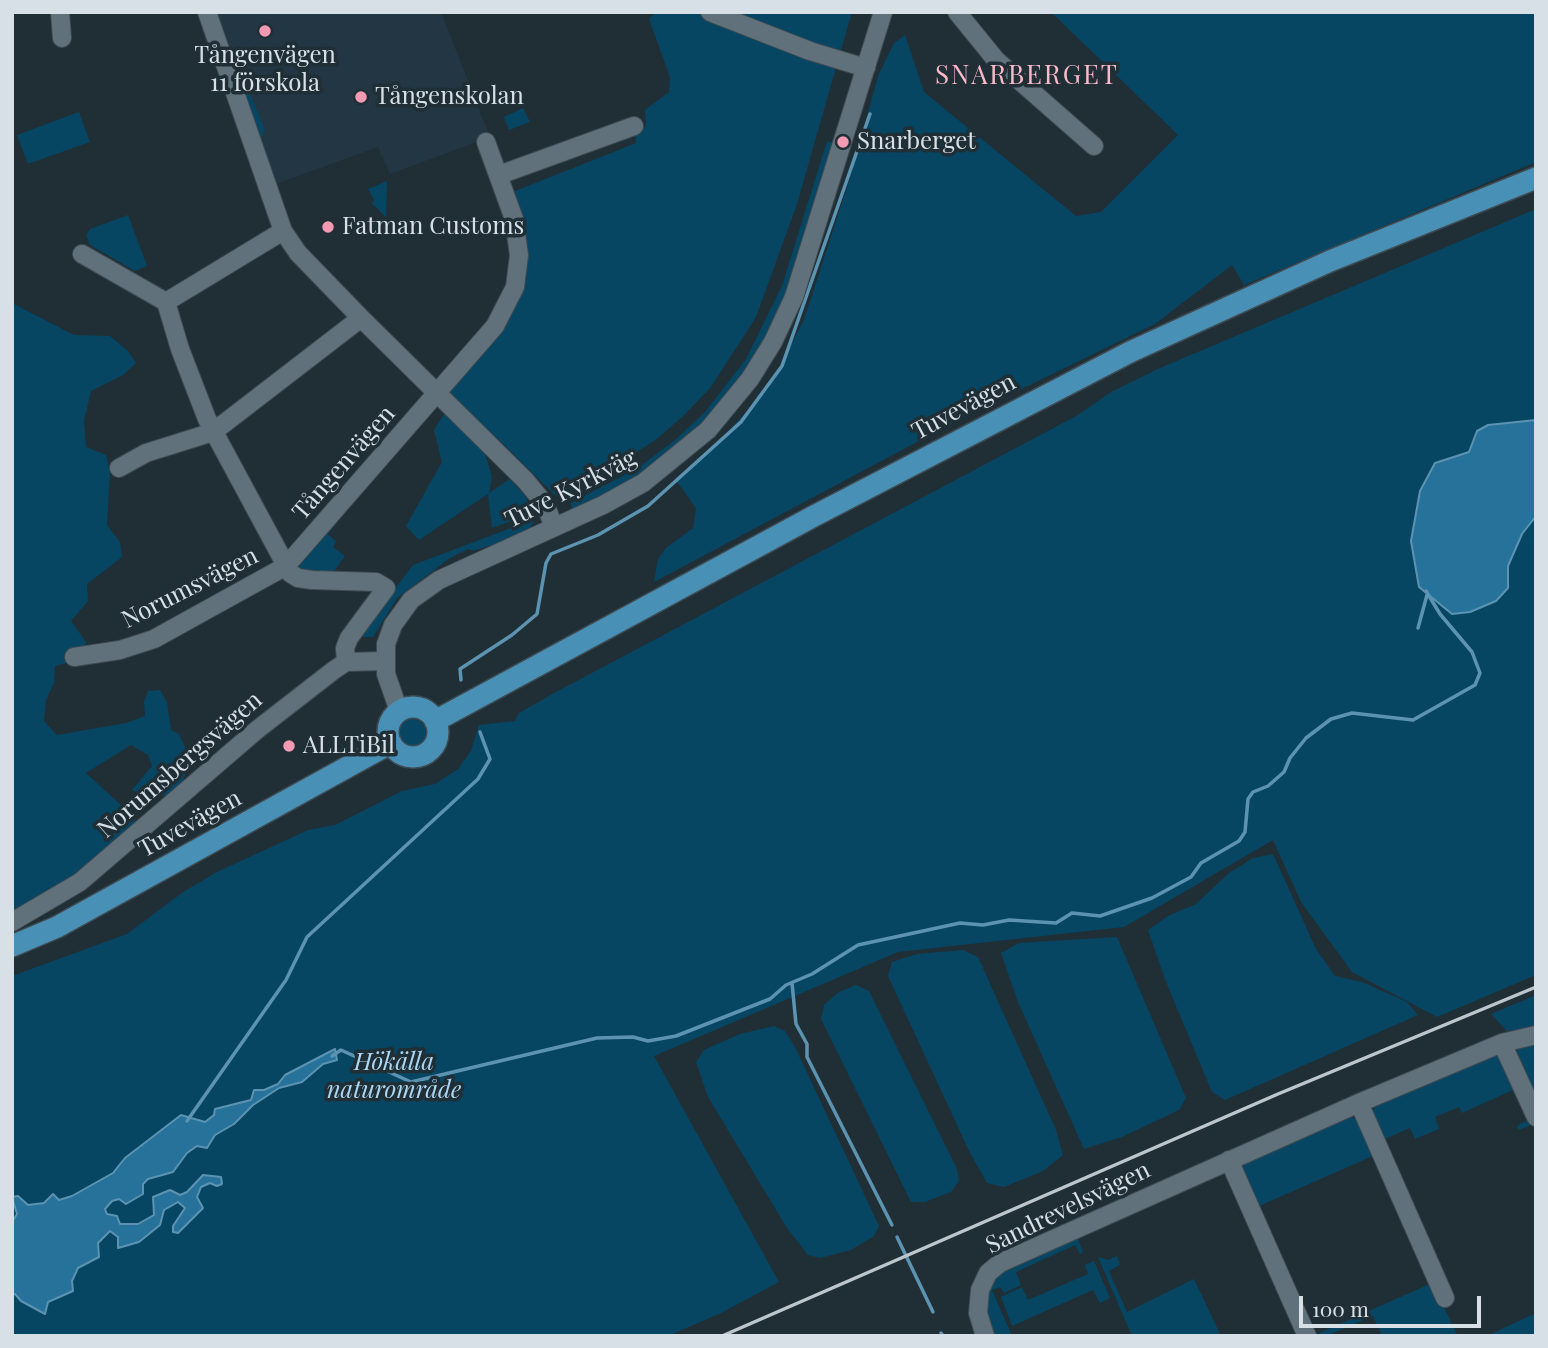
<!DOCTYPE html>
<html>
<head>
<meta charset="utf-8">
<style>
	body { margin:0 }
	#map { position:relative; width:1548px; height:1348px; overflow:hidden; background:#202e36; font-family:"Playfair Display",serif }
	canvas { display:block }
	.frame { position:absolute; inset:0; border:14px solid #d7e0e6; pointer-events:none }
	.scale { position:absolute; left:1299px; top:1296px; width:182px; height:32px; box-sizing:border-box; border:4px solid #d7e0e6; border-top:0; padding-left:9px; font-size:21px; line-height:24px; white-space:nowrap; color:#d7e0e6; -webkit-text-stroke:5px #202e36; paint-order:stroke }
</style>
</head>
<body>
<div id="map">
<canvas width="1548" height="1348"></canvas>
<div class="frame"></div>
<div class="scale">100 m</div>
</div>
<script>
const g = document.querySelector('canvas').getContext('2d');
g.lineJoin = 'round';
function fill(path, color) { g.fillStyle = color; g.fill(path, 'evenodd'); }
const toPath = rows => new Path2D(rows.map(r => 'M' + r).join(''));
function stroke(path, color, width, dash) { g.strokeStyle = color; g.lineWidth = width; g.lineCap = dash ? 'butt' : 'round'; g.setLineDash(dash || []); g.stroke(path); }
function write(font, color, halo, rows, align = 'center') {
  g.font = font + ' "Playfair Display",serif'; g.lineWidth = 7; g.setLineDash([]); g.textBaseline = 'middle'; g.strokeStyle = halo; g.fillStyle = color; for (const [text, x, y, turn = 0] of rows) {
    g.save(); g.translate(x, y); g.rotate((+turn || 0) * Math.PI / 180); g.textAlign = isNaN(turn) ? turn : align; if (halo) g.strokeText(text, 0, 0); g.fillText(text, 0, 0); g.restore();
  }
}
fill(toPath([
	[217,12,441,12,490,137,390,174,378,147,276,184]
]), '#223743');
fill(toPath([
	[656,12,852,12,797,204,756,317,711,387,683,416,658,438,596,479,560,500,498,439,485,453,492,477,489,493,510,479,526,497,533,513,492,528,488,494,419,540,406,526,442,462,434,430,446,411,440,405,509,318,526,280,527,240,515,191,636,143,635,132,646,126,645,110,669,92,670,77,649,19],
	[1051,12,1536,12,1536,162,1244,285,1232,265,1155,324,964,417,654,582,658,559,666,548,693,528,696,508,675,479,717,443,767,390,804,320,850,178,878,76,894,43,905,35,924,92,1076,216,1101,212,1178,135],
	[248,89,265,130,261,138,244,90],
	[523,108,530,122,509,130,504,117],
	[79,112,90,142,28,164,17,135],
	[827,141,835,144,797,268,769,337,721,407,675,451,623,487,572,511,571,503,639,467,675,440,705,412,746,359,782,286],
	[387,181,386,217,372,204,374,200,368,189],
	[1536,209,1536,975,1437,1017,1352,972,1301,902,1273,840,1124,927,898,952,654,1056,779,1282,721,1313,668,1336,12,1336,12,976,127,934,183,892,217,872,308,830,335,825,402,791,435,784,458,769,471,751,479,725,515,721,519,713,556,692,1078,415,1111,392,1160,368],
	[128,215,147,266,135,271,90,245,86,235,90,229],
	[12,303,74,335,110,336,128,351,136,363,123,375,91,391,84,421,86,447,106,455,110,473,107,525,120,542,122,557,87,584,88,601,71,621,86,642,82,659,55,666,54,683,46,700,44,721,57,735,126,723,145,716,144,702,148,691,160,690,167,702,171,730,179,734,185,747,186,773,180,788,166,795,149,798,132,790,152,766,148,755,131,745,86,773,136,819,128,831,71,881,12,916],
	[535,519,526,534,473,551,468,549,450,558,397,598,373,637,358,637,413,565],
	[334,520,337,523,328,534,336,542,333,547,345,556,333,573,330,576,297,569],
	'398 733a14 14 0 1 1 28 0a14 14 0 1 1-28 0Z',
	[1273,854,1316,949,1335,976,1362,982,1407,1002,1418,1015,1225,1100,1212,1092,1166,982,1148,930,1168,916,1196,904,1229,873,1253,858],
	[1117,937,1186,1098,1179,1110,1122,1137,1084,1149,1018,1002,1001,953,1019,943],
	[963,950,978,957,1056,1130,1063,1155,1043,1171,1004,1187,987,1183,970,1153,888,976,892,962,917,954],
	[856,985,869,991,957,1169,959,1181,951,1192,925,1202,911,1202,821,1019,824,1005,839,992],
	[1536,995,1536,1028,1507,1031,1491,1014],
	[774,1026,785,1031,795,1047,879,1226,874,1236,851,1250,820,1258,808,1255,787,1228,708,1097,696,1062,704,1050,740,1034],
	[1536,1042,1536,1106,1515,1055,1521,1044],
	[1492,1053,1506,1059,1533,1124,1519,1130,1517,1126,1527,1120,1513,1090,1462,1113,1459,1107,1435,1117,1439,1129,1415,1139,1410,1128,1380,1141,1370,1119,1376,1104],
	[1347,1115,1362,1122,1387,1181,1384,1183,1373,1156,1259,1206,1241,1174,1246,1159],
	[1077,1237,1083,1252,1080,1254,1075,1245,1016,1272,1021,1285,1004,1293,1000,1287,992,1290,1012,1336,992,1336,983,1304,998,1270],
	[1117,1256,1120,1265,1109,1271,1127,1312,1194,1279,1221,1336,1132,1336,1098,1257,1108,1260],
	[1094,1261,1110,1298,1100,1303,1093,1290,1012,1326,1001,1297,1022,1287,1028,1300,1088,1274,1085,1265],
	[1432,1283,1458,1336,1382,1336,1373,1316,1326,1336,1319,1333],
	[1536,1314,1536,1336,1487,1336,1527,1317]
]), '#074663');
const water = toPath([
	[1536,420,1536,516,1522,534,1508,566,1508,588,1496,601,1470,612,1452,614,1419,587,1411,541,1420,491,1435,463,1469,452,1477,431,1488,425,1536,420],
	[335,1049,337,1060,323,1064,302,1082,279,1088,253,1105,234,1124,215,1135,207,1148,197,1146,187,1153,173,1172,148,1179,143,1184,143,1194,126,1204,119,1199,112,1201,105,1209,107,1214,117,1216,120,1224,138,1224,154,1215,153,1197,170,1190,180,1195,187,1192,203,1175,221,1177,222,1184,217,1186,210,1183,201,1187,197,1197,203,1208,178,1233,173,1232,173,1226,185,1208,178,1202,164,1210,160,1225,139,1242,118,1248,118,1237,110,1231,98,1243,99,1257,78,1268,72,1281,73,1291,48,1302,45,1314,21,1301,15,1294,12,1295,12,1222,17,1214,12,1197,18,1196,28,1205,44,1203,53,1194,59,1200,72,1196,113,1173,125,1158,181,1115,205,1122,214,1115,215,1109,251,1100,254,1090,264,1090,278,1084,285,1075,335,1049]
]);
fill(water, '#27729a');
stroke(water, '#5c93b1', 2);
stroke(toPath([
	[1418,628,1427,595],
	[461,680,460,669,512,635,537,614,546,563,551,554,598,535,648,506,741,422,782,366,870,114],
	[792,983,796,1024,807,1044,807,1057,892,1225],
	[332,1056,341,1050,411,1082,597,1038,633,1037,648,1041,676,1036,770,999,786,985,812,974,858,945,960,923,983,925,1009,920,1056,923,1072,913,1100,916,1152,898,1191,877,1201,863,1239,841,1245,832,1248,799,1253,792,1268,786,1284,772,1290,758,1306,738,1331,719,1352,713,1413,720,1475,685,1480,673,1472,652,1440,614,1426,591],
	[187,1121,286,980,307,937,478,779,490,759,480,732],
	[897,1237,933,1312],
	[941,1333,943,1336]
]), '#5c93b1', 3.5);
const minor = toPath([
	[60,12,62,38],
	[207,12,283,231,298,253,361,318,525,480,545,504,554,527],
	[710,12,810,51,866,68],
	[957,12,996,60,1094,146],
	[499,175,634,126],
	[82,254,166,302,180,349,207,419,290,573,298,578,312,580,376,582,386,588,349,638,345,648,346,662],
	[166,302,283,231],
	[119,468,146,453,213,432,361,318],
	[74,657,120,650,154,639,286,566,495,326,515,287,519,255,514,219,486,142],
	[399,711,386,674,386,644,393,625,411,600,439,580,603,505,643,483,708,430,750,379,773,342,794,297,883,12],
	[12,922,80,882,258,729,334,670,346,662,384,661],
	[1502,1043,1536,1117],
	[1359,1103,1445,1298],
	[1229,1160,1307,1336],
	[985,1336,978,1313,980,1290,988,1273,1000,1263,1359,1103,1502,1043,1536,1035]
]);
const major = toPath([
	'388 732a25 25 0 1 1 50 0a25 25 0 1 1-50 0Z',
	[435,721,814,516,1130,352,1330,261,1536,178],
	[12,946,57,927,391,743]
]);
stroke(minor, '#3f4b52', 20);
stroke(major, '#3f4b52', 24);
stroke(minor, '#61717b', 18);
stroke(major, '#4890b6', 21);
stroke(toPath([
	[722,1336,1278,1094,1536,987]
]), '#bcc6cc', 3.5);
for (const [x, y, r, color] of [
	[265,31,7,"#f19ab1"],
	[361,97,7,"#f19ab1"],
	[843,142,7,"#f19ab1"],
	[328,227,7,"#f19ab1"],
	[289,746,7,"#f19ab1"]
]) { const dot = new Path2D(); dot.arc(x, y, r, 0, 2 * Math.PI); g.fillStyle = color; g.fill(dot); stroke(dot, '#202e36', 2.5); }
write('24px', '#d7e0e6', '#202e36', [
	["Tångenvägen",265,56,"center"],
	["11 förskola",265,84,"center"],
	["Tångenskolan",375,97],
	["Snarberget",857,142],
	["Fatman Customs",342,227],
	["ALLTiBil",303,746]
], 'left');
write('24px', '#d7e0e6', '#202e36', [
	["Tuvevägen",964,407,-28],
	["Tångenvägen",344,463,-49],
	["Tuve Kyrkväg",571,489,-27],
	["Norumsvägen",190,588,-27],
	["Norumsbergsvägen",180,765,-41],
	["Tuvevägen",190,824,-29],
	["Sandrevelsvägen",1068,1208,-26]
]);
write('italic 24px', '#abd7f2', '#202e36', [
	["Hökälla",394,1063],
	["naturområde",394,1091]
]);
g.letterSpacing = '2px';
write('26px', '#fbb9c9', '#202e36', [
	["SNARBERGET",1027,76]
]);
g.letterSpacing = '0px';
</script>
</body>
</html>
